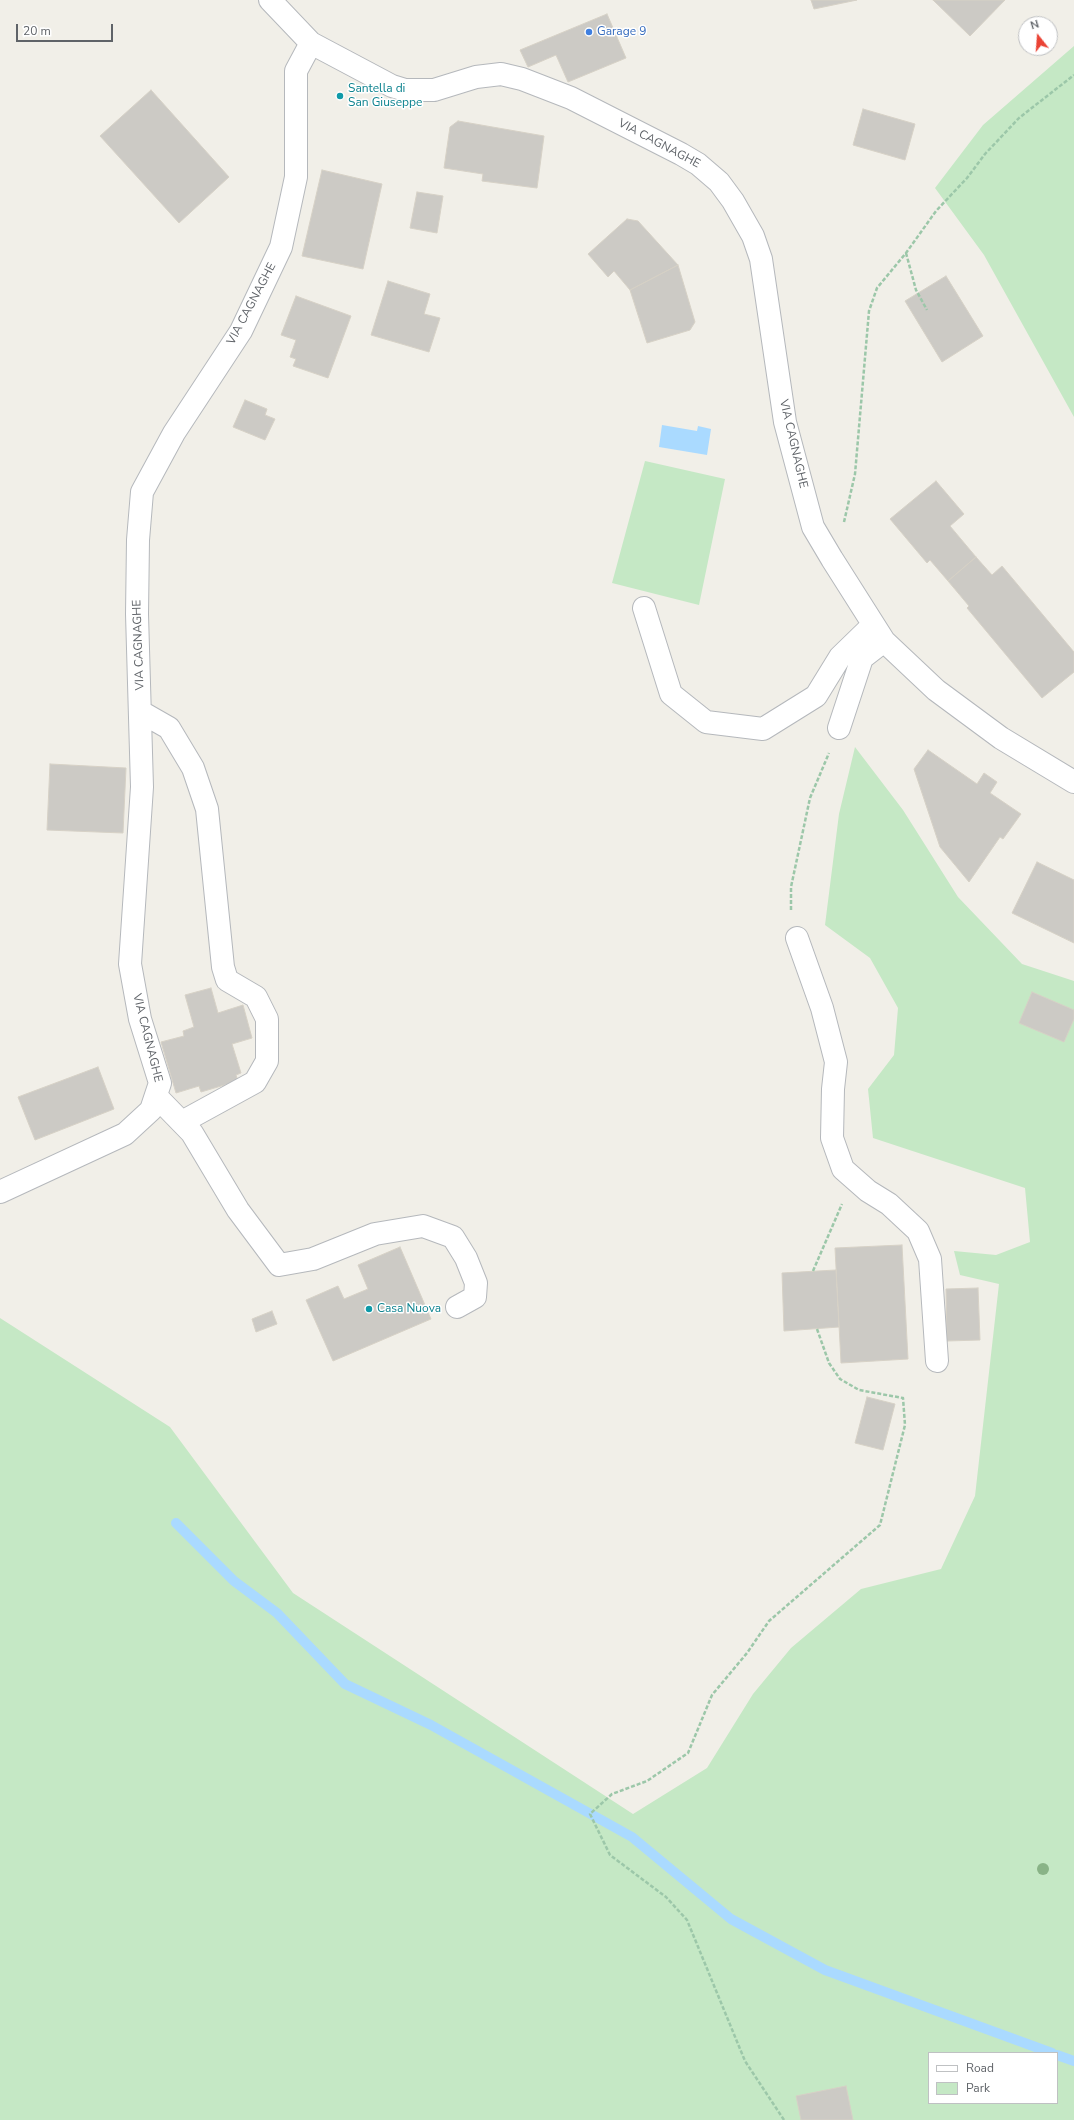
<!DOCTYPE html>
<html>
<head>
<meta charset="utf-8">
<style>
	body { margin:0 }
	#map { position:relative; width:1074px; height:2120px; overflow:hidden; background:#f1efe8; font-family:"Nunito Sans",sans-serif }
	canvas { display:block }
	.legend { position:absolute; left:928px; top:2052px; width:130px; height:52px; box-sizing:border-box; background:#fff; border:1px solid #bfc1c3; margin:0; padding:5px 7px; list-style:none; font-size:12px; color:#5f6368 }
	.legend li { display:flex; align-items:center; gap:8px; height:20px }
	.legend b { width:20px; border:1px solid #bfc1c3 }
	.north { position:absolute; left:1018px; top:16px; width:40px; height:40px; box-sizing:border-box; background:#fff; border:1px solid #bfc1c3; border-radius:50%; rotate:343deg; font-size:11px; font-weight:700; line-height:16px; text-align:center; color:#5f6368 }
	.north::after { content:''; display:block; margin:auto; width:14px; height:18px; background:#ea4335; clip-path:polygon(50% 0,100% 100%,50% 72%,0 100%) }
	.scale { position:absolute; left:16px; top:24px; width:97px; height:18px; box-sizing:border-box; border:2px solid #5f6368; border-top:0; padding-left:5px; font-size:12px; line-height:14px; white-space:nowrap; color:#5f6368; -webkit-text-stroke:3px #fff; paint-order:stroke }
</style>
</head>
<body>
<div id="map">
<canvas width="1074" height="2120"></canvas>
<ul class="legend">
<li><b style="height:5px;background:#fff"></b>Road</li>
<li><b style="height:11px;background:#c5e8c5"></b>Park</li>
</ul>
<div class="north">N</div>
<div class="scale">20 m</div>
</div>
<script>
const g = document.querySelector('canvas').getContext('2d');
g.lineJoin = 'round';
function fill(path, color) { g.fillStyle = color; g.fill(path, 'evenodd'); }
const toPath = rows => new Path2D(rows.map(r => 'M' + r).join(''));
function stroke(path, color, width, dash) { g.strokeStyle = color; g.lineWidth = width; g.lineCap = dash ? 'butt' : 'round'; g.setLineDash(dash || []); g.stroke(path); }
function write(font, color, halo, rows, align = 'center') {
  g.font = font + ' "Nunito Sans",sans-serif'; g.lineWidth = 3; g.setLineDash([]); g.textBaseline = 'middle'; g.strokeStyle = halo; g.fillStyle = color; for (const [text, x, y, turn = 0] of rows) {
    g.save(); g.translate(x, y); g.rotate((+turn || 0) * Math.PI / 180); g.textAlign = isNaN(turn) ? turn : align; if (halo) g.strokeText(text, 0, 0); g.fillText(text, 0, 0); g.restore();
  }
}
fill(toPath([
	[1074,46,1074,417,984,255,935,188,983,125],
	[645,461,725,479,699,605,612,583],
	[855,747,903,810,958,897,1022,964,1074,981,1074,2120,0,2120,0,1318,170,1427,293,1593,633,1814,707,1768,753,1694,791,1648,861,1589,941,1569,975,1496,999,1284,960,1275,954,1251,996,1255,1030,1242,1025,1188,873,1138,868,1089,894,1055,898,1008,870,958,825,925,839,814],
	[929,2053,1057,2053,1057,2103,929,2103]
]), '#c5e8c5');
fill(toPath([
	[662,425,697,431,698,426,711,429,707,455,659,447]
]), '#aadaff');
stroke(toPath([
	[176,1523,234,1581,277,1613,345,1684,431,1725,632,1837,731,1919,825,1970,1052,2053],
	[1057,2055,1074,2061]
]), '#aadaff', 10);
const building = toPath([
	[811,0,857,0,814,9,811,0],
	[933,0,1005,0,970,36,933,0],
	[607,14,626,58,568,82,556,55,528,67,520,50,607,14],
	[151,90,229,177,179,223,100,136,151,90],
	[863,109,915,124,905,160,853,145,863,109],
	[458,121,544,136,537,188,482,181,483,174,444,168,450,127,458,121],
	[322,170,382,184,363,269,302,256,322,170],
	[417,192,443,196,437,233,410,228,417,192],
	[627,219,638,221,678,265,630,290,614,271,608,277,588,254,627,219],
	[678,265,695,322,690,330,647,343,630,290,678,265],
	[946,276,983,336,942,362,905,301,946,276],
	[388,281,430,294,424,314,440,318,429,352,371,335,388,281],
	[296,296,351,316,328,378,293,366,296,359,290,357,296,340,281,335,296,296],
	[245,400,267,409,265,415,275,419,265,440,233,427,245,400],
	[936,481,964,514,950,526,976,557,948,581,930,560,927,563,890,519,936,481],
	[976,557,992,575,1002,566,1074,652,1074,672,1042,698,967,608,969,606,948,581,976,557],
	[928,750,977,784,984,773,997,782,990,793,1021,814,1003,839,1000,837,969,882,940,847,914,769,928,750],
	[50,764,126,768,123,833,47,830,50,764],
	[1037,862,1074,880,1074,943,1012,913,1037,862],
	[211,988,218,1013,243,1005,252,1038,232,1044,241,1073,236,1075,238,1081,201,1092,199,1086,176,1093,161,1042,184,1036,183,1031,194,1027,185,995,211,988],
	[1032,992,1074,1010,1074,1019,1064,1042,1019,1023,1032,992],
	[98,1067,114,1109,35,1140,18,1097,98,1067],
	[902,1245,908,1359,841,1363,835,1248,902,1245],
	[400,1247,431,1319,333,1361,306,1300,338,1286,344,1299,368,1289,358,1265,400,1247],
	[836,1270,839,1327,784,1331,782,1273,836,1270],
	[978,1288,980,1340,947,1341,946,1289,978,1288],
	[272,1311,277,1324,256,1332,252,1319,272,1311],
	[867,1397,895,1404,883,1450,855,1443,867,1397],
	[846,2086,853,2120,801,2120,796,2096,846,2086]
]);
fill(building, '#cccac5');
stroke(building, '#d6d1c6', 1);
const minor = toPath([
	[270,0,311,43,392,86,405,90,434,90,476,77,501,74,522,79,571,98,681,154,698,164,719,182,733,201,753,236,761,259,785,422,813,527,832,559,884,641,936,690,1001,738,1074,782],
	[644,608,671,694,706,722,763,729,816,696,840,657,873,625],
	[141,712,169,728,193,768,207,809,223,967,227,980,256,997,267,1019,267,1061,255,1082,182,1122],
	[839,728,862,658,884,641],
	[797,938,822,1008,836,1062,833,1089,832,1138,843,1169,868,1191,889,1204,918,1231,930,1259,937,1361],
	[156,1096,192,1133,238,1210,279,1265,313,1259,375,1234,423,1226,453,1237,466,1258,476,1283,475,1297,457,1307],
	[0,1192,125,1134,151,1110,160,1083,140,1019,130,964,142,787,137,614,138,540,142,492,174,433,241,331,281,247,296,177,296,71,311,43]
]);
stroke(minor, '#b5b8bc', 24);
stroke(toPath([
	[906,253,916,290,927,310],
	[844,522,855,474,869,311,877,288,906,253,936,211,967,178,985,154,1019,118,1074,75],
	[791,910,791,887,810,798,829,753],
	[813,1271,842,1204],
	[784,2120,745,2061,687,1920,666,1897,610,1855,590,1814,612,1794,647,1781,688,1753,712,1695,747,1653,769,1621,880,1525,905,1425,903,1398,859,1390,840,1379,829,1363,817,1329]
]), '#9cc7a9', 2.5, [4, 2]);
stroke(minor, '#fff', 22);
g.fillStyle = '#89b387';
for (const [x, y] of [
	[1043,1869]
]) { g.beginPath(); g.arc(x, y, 6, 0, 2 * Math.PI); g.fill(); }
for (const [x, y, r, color] of [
	[589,32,4,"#3f7fe0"],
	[340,96,4,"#0f9aa8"],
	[369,1309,4,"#0f9aa8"]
]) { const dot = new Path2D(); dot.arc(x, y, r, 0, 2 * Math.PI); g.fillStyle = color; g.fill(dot); stroke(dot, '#fff', 1.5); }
write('12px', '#366cbe', '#fff', [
	["Garage 9",597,32]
], 'left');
write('12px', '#0d838f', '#fff', [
	["Santella di",348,89],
	["San Giuseppe",348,103],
	["Casa Nuova",377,1309]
], 'left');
write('12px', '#5f6368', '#fff', [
	["VIA CAGNAGHE",659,144,28],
	["VIA CAGNAGHE",252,304,-62],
	["VIA CAGNAGHE",793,444,77],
	["VIA CAGNAGHE",139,645,-92],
	["VIA CAGNAGHE",147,1038,76]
]);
</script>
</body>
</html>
